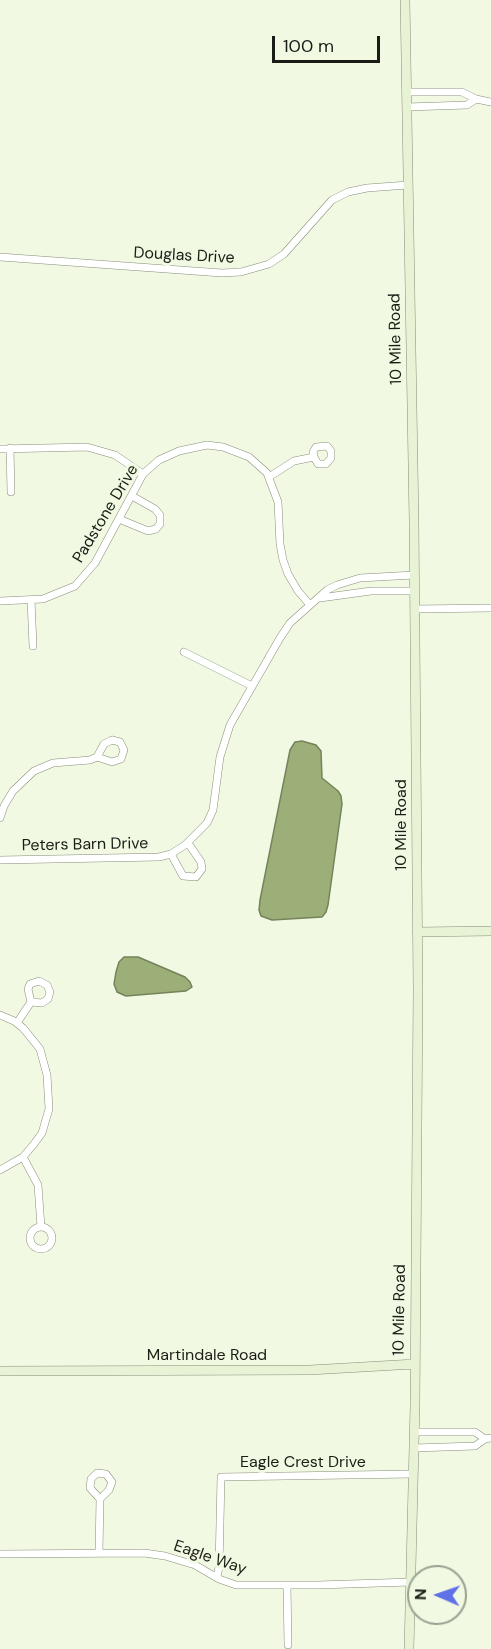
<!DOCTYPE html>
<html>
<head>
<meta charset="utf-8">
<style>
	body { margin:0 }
	#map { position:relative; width:491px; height:1649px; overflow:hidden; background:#f1f9e3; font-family:"DM Sans",sans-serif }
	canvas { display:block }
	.north { position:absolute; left:407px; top:1565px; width:60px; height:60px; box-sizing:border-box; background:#f1f9e3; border:2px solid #9ba191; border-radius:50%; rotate:272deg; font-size:16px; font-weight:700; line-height:24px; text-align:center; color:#1a1d15 }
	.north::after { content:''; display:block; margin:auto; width:21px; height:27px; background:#6070e7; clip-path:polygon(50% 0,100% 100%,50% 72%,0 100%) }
	.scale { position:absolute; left:272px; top:36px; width:108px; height:27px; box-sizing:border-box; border:3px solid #1a1d15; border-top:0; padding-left:8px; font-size:18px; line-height:21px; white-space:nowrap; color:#1a1d15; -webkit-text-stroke:4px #f1f9e3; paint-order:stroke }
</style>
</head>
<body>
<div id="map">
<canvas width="491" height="1649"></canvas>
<div class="north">N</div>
<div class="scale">100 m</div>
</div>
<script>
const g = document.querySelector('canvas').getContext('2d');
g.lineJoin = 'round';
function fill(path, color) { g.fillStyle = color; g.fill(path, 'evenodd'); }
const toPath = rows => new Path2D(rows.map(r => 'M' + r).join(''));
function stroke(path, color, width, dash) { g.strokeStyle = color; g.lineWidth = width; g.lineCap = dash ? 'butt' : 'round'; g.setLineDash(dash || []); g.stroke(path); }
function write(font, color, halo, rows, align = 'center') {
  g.font = font + ' "DM Sans",sans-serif'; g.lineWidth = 6; g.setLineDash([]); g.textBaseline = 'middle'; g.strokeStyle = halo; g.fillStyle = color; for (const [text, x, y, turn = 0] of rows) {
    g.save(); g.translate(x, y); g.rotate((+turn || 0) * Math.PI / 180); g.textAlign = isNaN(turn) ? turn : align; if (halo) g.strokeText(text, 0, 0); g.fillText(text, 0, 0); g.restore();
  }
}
const water = toPath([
	[302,741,316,745,321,751,322,778,338,791,341,796,342,804,328,905,326,912,322,917,272,920,261,916,259,910,260,900,290,750,295,742,302,741],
	[124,957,138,957,185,977,190,982,192,987,186,991,126,996,117,992,114,984,116,972,119,962,124,957]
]);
fill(water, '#9caf78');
stroke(water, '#75835a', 1.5);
const street = toPath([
	[406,92,462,92,476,99,491,102],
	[407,107,467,105,476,99],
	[0,257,222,273,241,272,269,264,284,254,332,200,348,192,367,188,408,185],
	[10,448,11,492],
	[0,449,87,447,115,455,143,474],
	[269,477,294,461,314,457,318,464,326,464,331,458,331,451,327,446,316,447,313,452,314,457],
	[119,519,148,531,156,529,160,524,160,515,155,509,132,496],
	[320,598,371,591,414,591],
	[31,600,33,646],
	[0,601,43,599,75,586,95,563,143,474,159,460,179,451,207,445,223,447,249,457,267,473,278,502,280,544,283,560,288,574,298,591,310,605],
	[415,609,491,608],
	[184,652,252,686],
	[112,740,120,742,124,750,121,759,112,762,97,757,104,744,112,740],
	[0,818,4,806,13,791,34,771,53,763,90,760,97,757],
	[171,854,183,876,196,877,202,869,201,862,188,843],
	[0,860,159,857,171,854,185,845,207,823,213,810,220,757,230,725,280,638,290,623,327,590,337,585,360,578,414,575],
	[0,1015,14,1021,23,1028,40,1049,47,1075,49,1109,42,1133,34,1144,23,1157,0,1170],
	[17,1023,31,1002,28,989,30,984,39,981,47,985,50,992,48,999,42,1003,31,1002],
	[23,1157,38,1185,41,1227],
	'30 1238a11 11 0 1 1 22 0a11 11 0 1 1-22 0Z',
	[414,1432,475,1432,485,1439],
	[414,1448,475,1446,485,1439,491,1438],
	[99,1553,100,1499,90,1488,91,1479,97,1473,106,1474,112,1482,109,1490,100,1499],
	[0,1554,144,1553,165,1556,195,1565,219,1579,236,1585,318,1585,411,1582],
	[217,1577,219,1567,221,1477,413,1474],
	[287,1585,288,1645]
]);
const secondary = toPath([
	[405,0,414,522,418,989,415,1405,409,1649],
	[417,932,491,931],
	[0,1371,310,1370,415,1364]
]);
stroke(street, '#868e79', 8);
stroke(secondary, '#868e79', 10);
stroke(street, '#fff', 7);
stroke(secondary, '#e8f2d4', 9);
write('16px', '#1a1d15', '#f1f9e3', [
	["Douglas Drive",184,256,3],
	["10 Mile Road",396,339,-91],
	["Padstone Drive",106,514,-59],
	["10 Mile Road",402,825,-90],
	["Peters Barn Drive",85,845,-1],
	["10 Mile Road",400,1310,-89],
	["Martindale Road",207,1356],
	["Eagle Crest Drive",303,1463],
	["Eagle Way",210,1558,19]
]);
</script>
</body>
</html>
